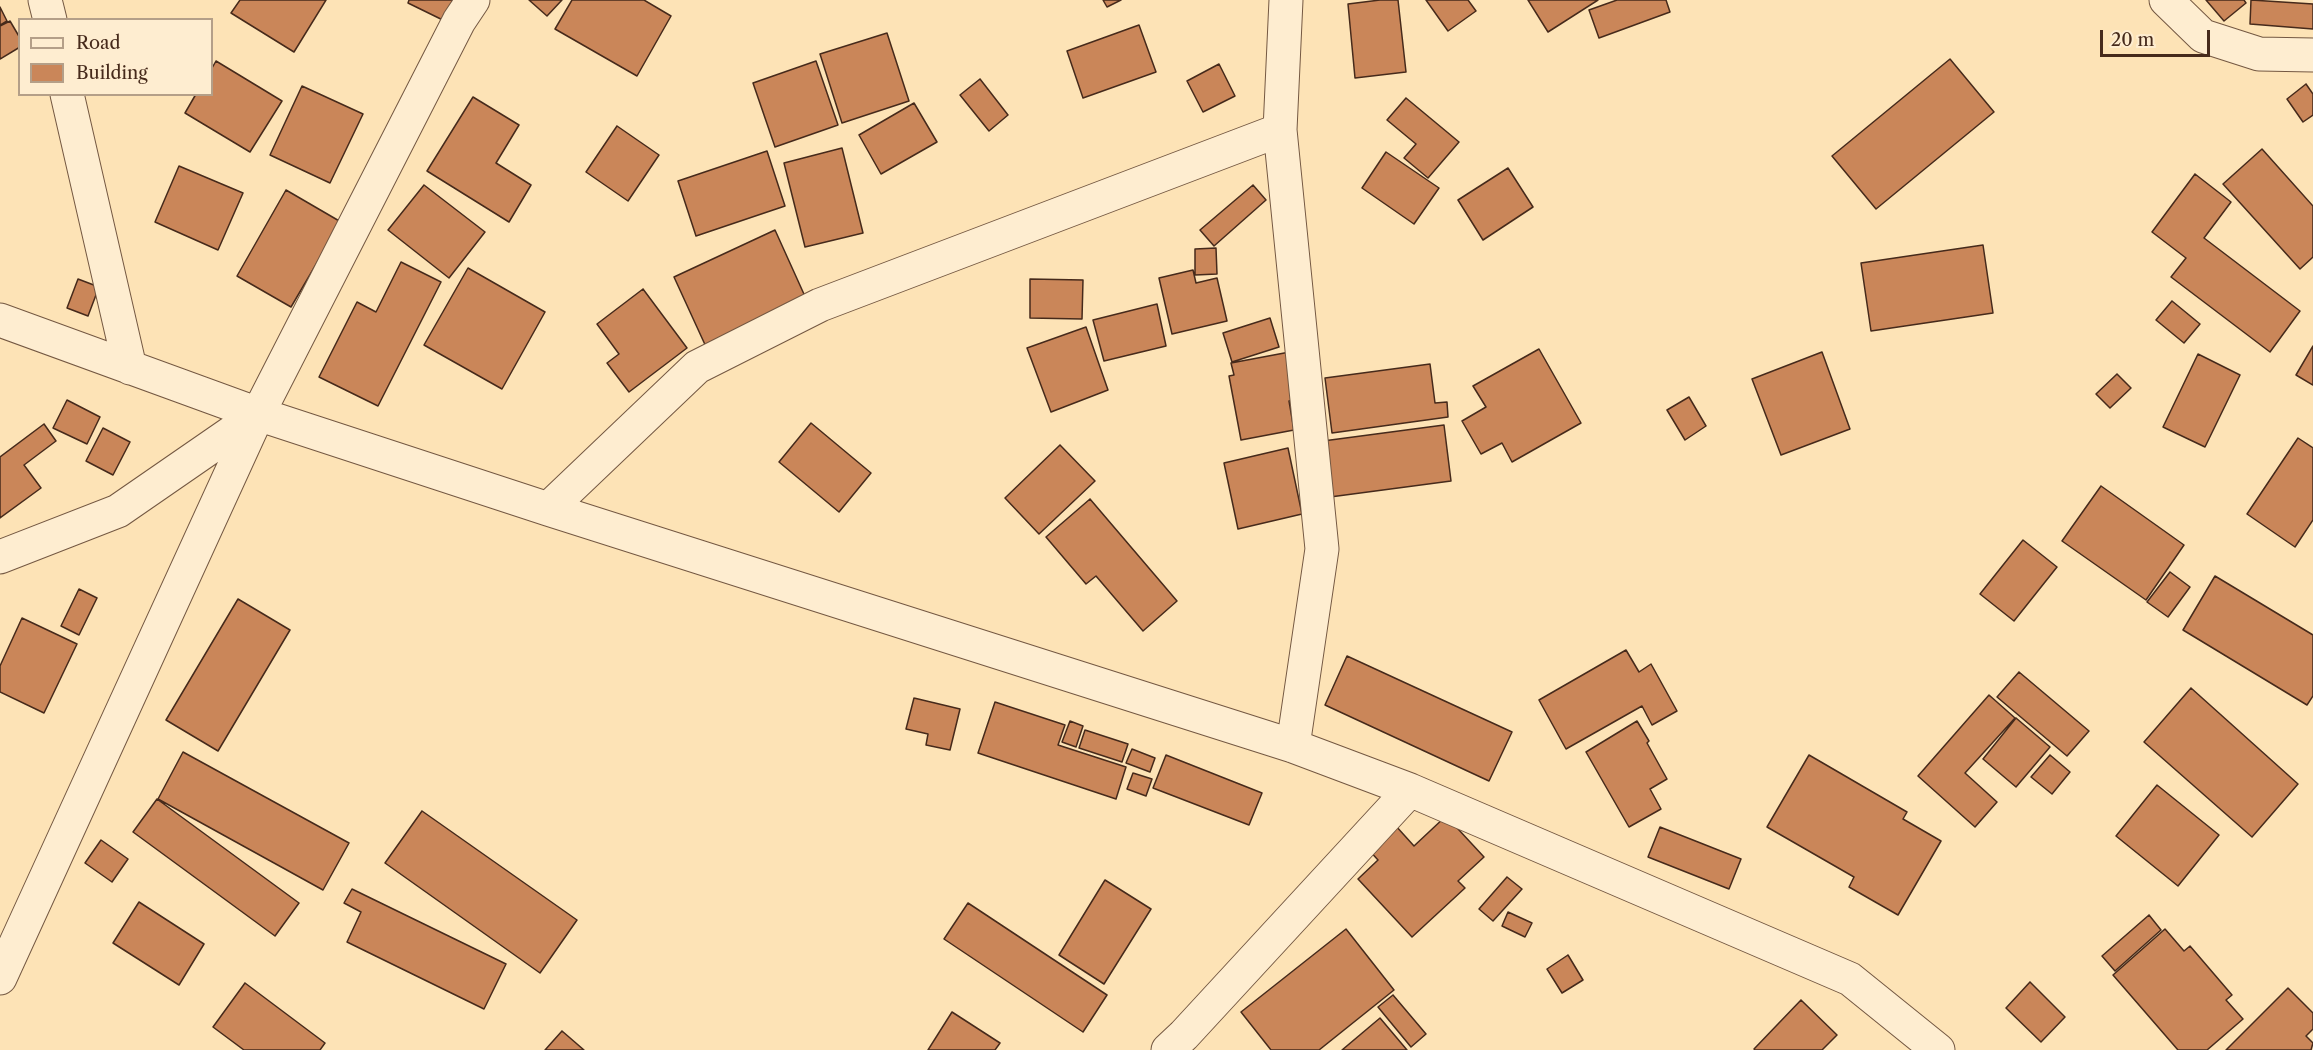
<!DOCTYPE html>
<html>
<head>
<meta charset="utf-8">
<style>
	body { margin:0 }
	#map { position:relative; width:2313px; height:1050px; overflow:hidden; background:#fde3b6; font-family:"Libre Caslon Text",serif }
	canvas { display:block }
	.legend { position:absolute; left:18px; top:18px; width:195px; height:78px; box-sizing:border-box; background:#feedd0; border:2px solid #b49f88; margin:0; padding:8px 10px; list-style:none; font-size:18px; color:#462a1b }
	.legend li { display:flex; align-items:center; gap:12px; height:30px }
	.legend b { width:30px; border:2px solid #b49f88 }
	.scale { position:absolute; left:2100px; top:30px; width:110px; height:27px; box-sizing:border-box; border:3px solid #462a1b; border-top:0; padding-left:8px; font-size:18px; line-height:21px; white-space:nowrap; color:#462a1b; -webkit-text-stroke:4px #feedd0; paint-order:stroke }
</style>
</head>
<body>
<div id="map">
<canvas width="2313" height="1050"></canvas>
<ul class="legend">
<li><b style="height:8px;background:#feedd0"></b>Road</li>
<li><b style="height:16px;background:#ca8659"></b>Building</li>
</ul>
<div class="scale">20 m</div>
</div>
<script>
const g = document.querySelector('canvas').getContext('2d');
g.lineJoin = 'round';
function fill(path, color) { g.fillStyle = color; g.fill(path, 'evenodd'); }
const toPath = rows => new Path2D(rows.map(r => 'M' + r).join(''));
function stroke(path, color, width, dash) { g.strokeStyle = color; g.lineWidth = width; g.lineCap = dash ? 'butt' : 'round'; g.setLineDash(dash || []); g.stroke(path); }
const building = toPath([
	[240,0,326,0,294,52,231,13,240,0],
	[409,0,465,0,453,25,408,3,409,0],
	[529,0,562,0,547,16,529,0],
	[572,0,644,0,671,16,637,76,555,29,572,0],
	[1103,0,1121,0,1107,7,1103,0],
	[1380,0,1398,0,1406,72,1355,78,1348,4,1380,0],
	[1426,0,1468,0,1476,11,1448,31,1426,0],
	[1528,0,1598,0,1548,32,1528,0],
	[1617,0,1666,0,1670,12,1599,38,1589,10,1617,0],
	[2206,0,2244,0,2246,3,2224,21,2206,0],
	[2251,0,2313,4,2313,29,2250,24,2251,0],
	[0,7,7,21,0,25,0,7],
	[10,21,20,38,20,47,0,59,0,26,10,21],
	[1139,25,1156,72,1083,98,1067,51,1139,25],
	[887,33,909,101,842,123,820,54,887,33],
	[1950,59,1994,112,1876,209,1832,156,1950,59],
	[216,61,282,101,250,152,185,113,196,94,212,94,212,68,216,61],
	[816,61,838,125,775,147,753,83,816,61],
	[1219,64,1235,96,1203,112,1187,81,1219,64],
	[980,79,1008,115,989,131,960,95,980,79],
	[2306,84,2313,94,2313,115,2303,122,2287,99,2306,84],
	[302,86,363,114,330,183,270,155,302,86],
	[473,97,519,125,496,163,531,185,509,222,427,171,473,97],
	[1406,98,1459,142,1428,178,1404,158,1416,144,1387,120,1406,98],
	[914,103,937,142,881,174,859,135,914,103],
	[617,126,659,155,628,201,586,172,617,126],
	[842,148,863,233,805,247,784,163,842,148],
	[2262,149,2313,206,2313,257,2300,269,2223,184,2262,149],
	[767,151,785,206,696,236,678,181,767,151],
	[1386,152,1439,188,1414,224,1362,188,1386,152],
	[179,166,243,193,218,250,155,222,179,166],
	[1508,168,1533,207,1483,240,1458,200,1508,168],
	[2195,174,2231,202,2204,238,2300,311,2270,352,2171,277,2186,258,2152,232,2195,174],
	[424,185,485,232,449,278,388,230,424,185],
	[1253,185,1266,200,1214,246,1200,230,1253,185],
	[286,190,341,222,291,307,237,276,286,190],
	[775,230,808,303,707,349,674,277,775,230],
	[1983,245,1993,313,1871,331,1861,263,1983,245],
	[1216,248,1217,274,1195,275,1195,249,1216,248],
	[401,262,441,282,378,406,319,377,357,302,376,312,401,262],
	[468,268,545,312,502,389,424,345,468,268],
	[1193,270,1196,283,1217,278,1227,321,1172,334,1159,278,1193,270],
	[78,279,99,287,88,316,67,308,78,279],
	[1030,279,1083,280,1082,319,1030,318,1030,279],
	[643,289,687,348,629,392,607,363,619,354,597,324,643,289],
	[2172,301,2200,324,2184,343,2156,320,2172,301],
	[1157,304,1166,346,1104,361,1093,320,1157,304],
	[1270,318,1279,347,1232,362,1223,333,1270,318],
	[1086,327,1108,390,1051,412,1027,348,1086,327],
	[2313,346,2313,385,2296,375,2313,346],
	[1539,349,1581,423,1512,462,1502,443,1481,454,1462,421,1486,407,1473,386,1539,349],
	[1295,351,1303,398,1289,401,1294,430,1241,440,1229,376,1234,375,1231,363,1295,351],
	[1822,352,1850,429,1781,455,1752,379,1822,352],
	[2198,354,2240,375,2205,447,2163,427,2198,354],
	[1430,364,1435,403,1447,402,1448,417,1332,433,1325,378,1430,364],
	[2117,374,2131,388,2110,408,2096,394,2117,374],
	[1689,397,1706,426,1685,440,1667,410,1689,397],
	[67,400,100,417,87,444,53,428,67,400],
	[811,423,871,473,839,512,779,462,811,423],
	[44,424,56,441,24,465,41,488,0,518,0,457,44,424],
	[1444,425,1451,481,1330,497,1323,441,1444,425],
	[103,428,130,442,113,475,86,461,103,428],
	[2298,438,2313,448,2313,520,2295,547,2247,514,2298,438],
	[1060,445,1095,481,1039,534,1005,498,1060,445],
	[1288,448,1302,514,1238,529,1224,463,1288,448],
	[2101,486,2184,545,2146,600,2062,541,2101,486],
	[1090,499,1177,601,1143,631,1096,576,1086,584,1046,537,1090,499],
	[2023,540,2057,567,2014,621,1980,594,2023,540],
	[2170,572,2190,587,2168,617,2147,602,2170,572],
	[2215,576,2313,635,2313,696,2307,705,2183,630,2215,576],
	[79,589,97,598,79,635,61,626,79,589],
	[238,599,290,630,218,751,166,720,238,599],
	[22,618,77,644,44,713,0,692,0,666,22,618],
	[1626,650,1639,672,1651,664,1677,711,1652,725,1642,706,1566,749,1539,700,1626,650],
	[1347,656,1512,732,1489,781,1325,705,1347,656],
	[2019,672,2089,731,2067,756,1997,697,2019,672],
	[2191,688,2298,784,2252,837,2144,742,2191,688],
	[1989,695,2015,718,1965,773,1997,802,1975,827,1918,776,1989,695],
	[914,698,960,709,950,750,926,745,928,734,906,729,914,698],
	[995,702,1065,725,1058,745,1126,767,1116,799,978,753,995,702],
	[2016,718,2050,747,2016,787,1983,759,2016,718],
	[1070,721,1083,726,1076,747,1062,742,1070,721],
	[1637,721,1649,741,1647,743,1667,779,1650,789,1661,809,1629,827,1586,752,1637,721],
	[1085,730,1128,744,1122,762,1079,748,1085,730],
	[1132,749,1155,758,1150,772,1126,763,1132,749],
	[183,752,349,843,323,890,158,799,183,752],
	[1166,755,1262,793,1249,825,1153,788,1166,755],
	[1809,755,1907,812,1903,819,1941,841,1898,915,1849,887,1854,877,1767,827,1809,755],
	[2050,755,2070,772,2052,794,2031,777,2050,755],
	[1133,773,1152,779,1146,796,1127,789,1133,773],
	[2157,785,2219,835,2178,886,2116,836,2157,785],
	[157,799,299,903,275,936,133,832,157,799],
	[422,811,577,920,540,973,385,863,422,811],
	[1446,816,1484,857,1458,881,1465,888,1412,937,1358,879,1378,860,1368,849,1395,825,1414,846,1446,816],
	[1660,827,1741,859,1729,889,1648,857,1660,827],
	[101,840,128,859,112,882,85,863,101,840],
	[1507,877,1522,889,1493,921,1479,909,1507,877],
	[1105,880,1151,909,1104,984,1059,955,1105,880],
	[352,889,506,964,484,1009,347,942,361,912,344,903,352,889],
	[139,902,204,944,179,985,113,943,139,902],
	[968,903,1107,995,1083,1032,944,939,968,903],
	[1508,912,1532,923,1525,937,1502,926,1508,912],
	[2149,915,2161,930,2115,971,2102,956,2149,915],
	[1346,929,1394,990,1319,1050,1271,1050,1241,1012,1346,929],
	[2165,929,2184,951,2190,946,2232,995,2226,1000,2243,1019,2207,1050,2178,1050,2113,975,2165,929],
	[1568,955,1583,980,1562,993,1547,969,1568,955],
	[2030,982,2065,1017,2041,1042,2006,1008,2030,982],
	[245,983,325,1043,320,1050,244,1050,213,1027,245,983],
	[2288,988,2313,1013,2313,1029,2306,1036,2313,1043,2311,1050,2226,1050,2288,988],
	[1393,995,1426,1034,1411,1047,1378,1007,1393,995],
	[1801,1000,1837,1035,1822,1050,1755,1050,1754,1049,1801,1000],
	[952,1012,1000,1043,995,1050,928,1050,952,1012],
	[1380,1018,1407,1050,1342,1050,1380,1018],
	[562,1031,584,1050,545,1050,562,1031]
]);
fill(building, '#ca8659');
stroke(building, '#462a1b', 1.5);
const minor = toPath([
	[45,0,50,20],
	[1286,0,1280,130,1322,549,1293,746],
	[2166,0,2203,36,2259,54,2313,55],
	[67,94,130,368],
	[0,320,258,414,548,509,1293,746,1410,790,1850,979,1938,1050],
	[548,509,697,367,820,305,1280,130],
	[0,557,118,511,257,415],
	[0,978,258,414,459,21,473,0],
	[1168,1050,1184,1035,1410,790]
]);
stroke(minor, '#745842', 35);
stroke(minor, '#feedd0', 33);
</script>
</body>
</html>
